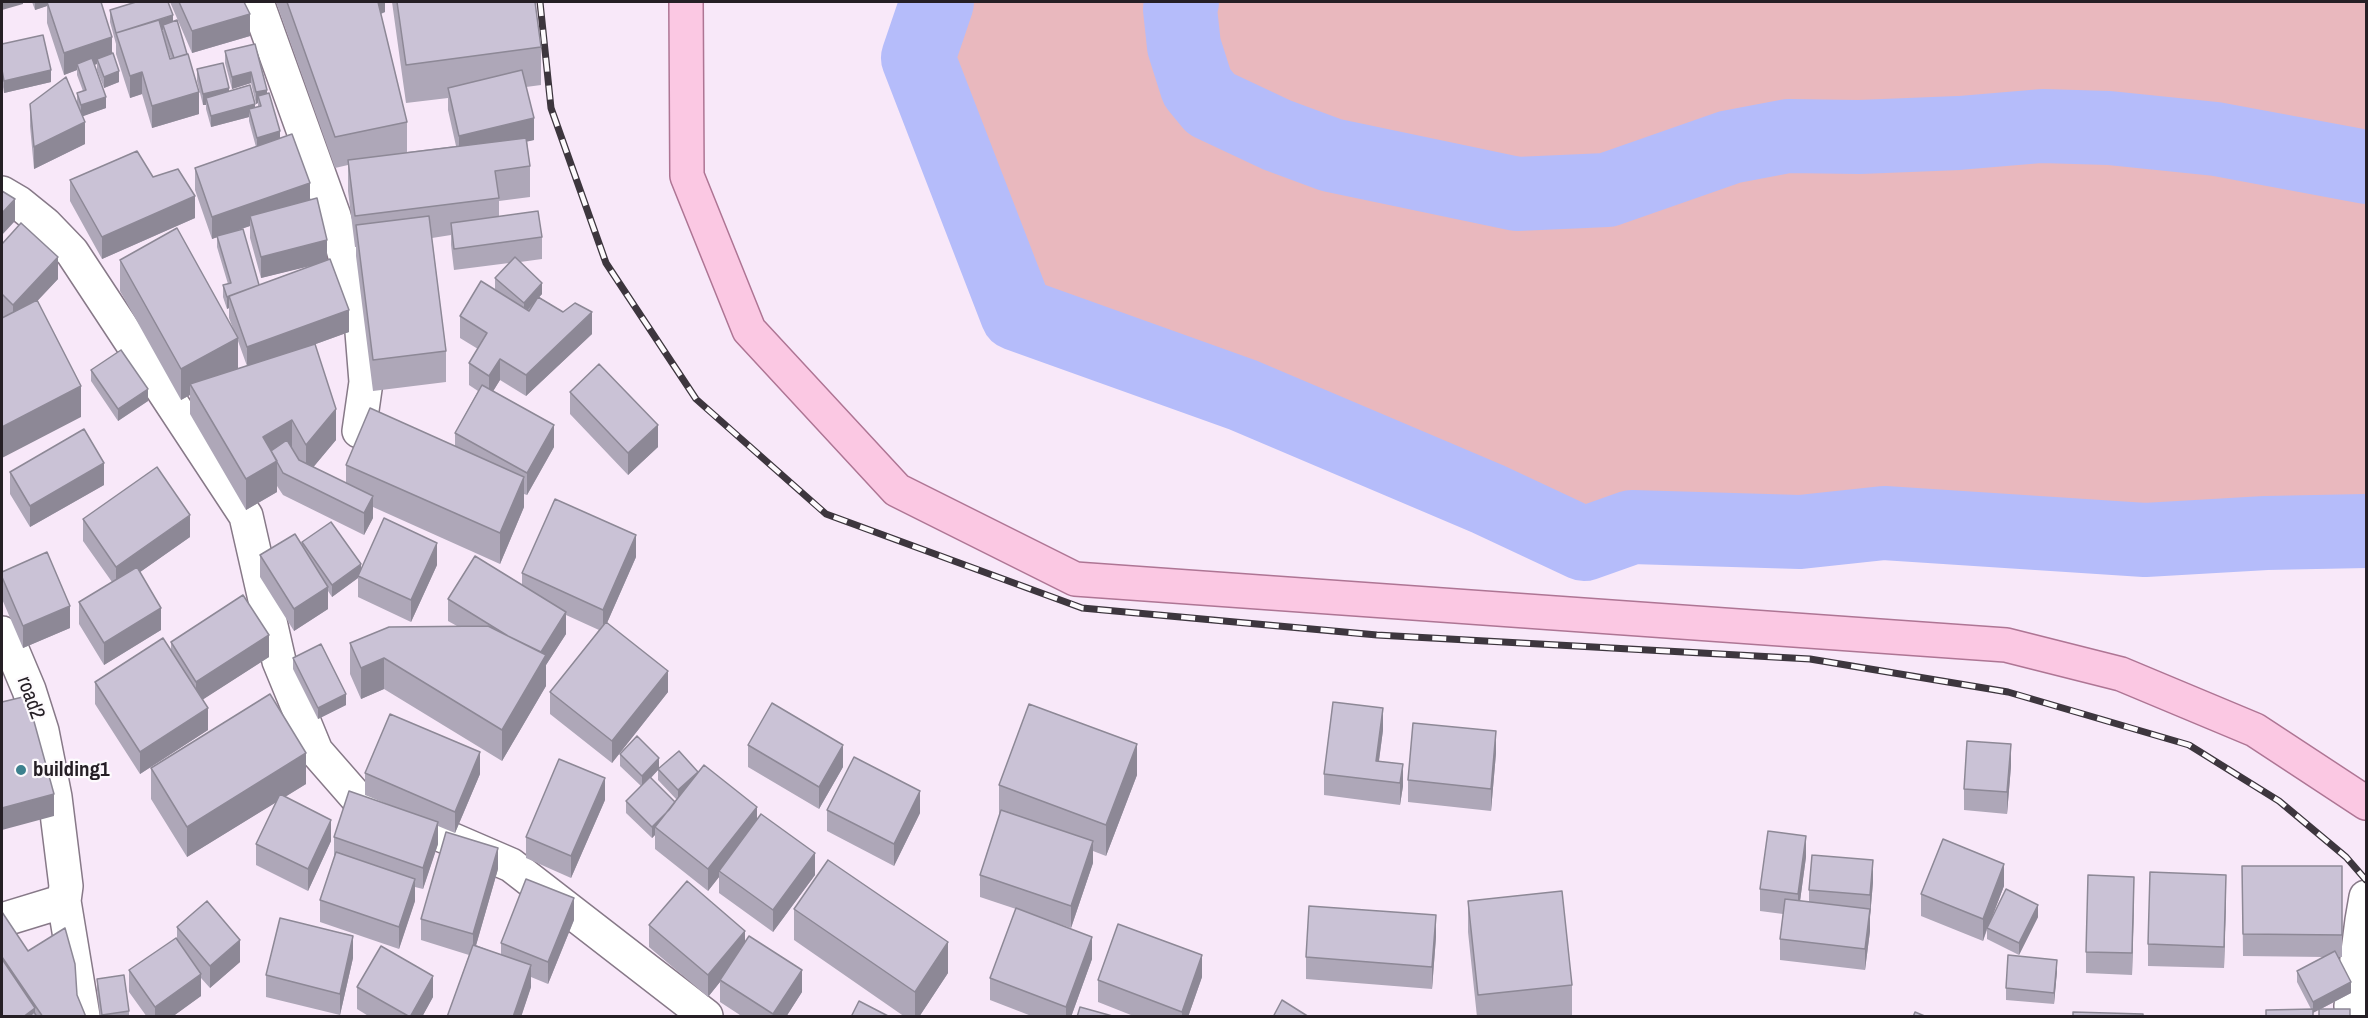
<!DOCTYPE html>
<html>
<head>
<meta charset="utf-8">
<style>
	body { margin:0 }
	#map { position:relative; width:2368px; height:1018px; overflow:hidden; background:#f8e8f9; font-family:"Archivo Narrow",sans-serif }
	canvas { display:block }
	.frame { position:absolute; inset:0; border:3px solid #251f25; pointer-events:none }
</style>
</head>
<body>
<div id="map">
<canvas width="2368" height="1018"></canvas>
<div class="frame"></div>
</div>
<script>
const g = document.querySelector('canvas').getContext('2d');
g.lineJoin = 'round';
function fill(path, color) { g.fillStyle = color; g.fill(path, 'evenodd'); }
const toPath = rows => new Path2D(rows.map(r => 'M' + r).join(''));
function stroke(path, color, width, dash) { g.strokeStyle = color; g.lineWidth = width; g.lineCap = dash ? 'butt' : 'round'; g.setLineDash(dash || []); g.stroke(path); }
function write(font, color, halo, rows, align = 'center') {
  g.font = font + ' "Archivo Narrow",sans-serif'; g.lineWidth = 4.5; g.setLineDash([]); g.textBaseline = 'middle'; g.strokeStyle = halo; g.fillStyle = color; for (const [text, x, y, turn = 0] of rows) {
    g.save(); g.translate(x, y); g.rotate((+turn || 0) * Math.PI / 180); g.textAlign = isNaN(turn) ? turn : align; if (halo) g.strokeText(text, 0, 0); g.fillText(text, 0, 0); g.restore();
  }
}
fill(toPath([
	[937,2,2366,2,2366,527,2145,540,1800,532,1584,544,1017,314,918,58],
	[2109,128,2246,150,1872,137],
	[1849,138,1849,139,1671,168,1730,147]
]), '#e9b8be');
stroke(toPath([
	[937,2,918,58,1017,314,1243,395,1488,499,1584,544,1632,527,1800,532,1884,523,2145,540,2266,533,2366,531],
	[1182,2,1180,9,1184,46,1197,87,1211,104,1277,135,1331,155,1517,194,1607,190,1730,147,1788,136,1859,137,1959,133,2042,126,2109,128,2216,139,2366,167]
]), '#b5bcfa', 74);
const street = toPath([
	[257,2,334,216,352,282,362,332,366,382,359,431],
	[2,193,19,203,45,224,72,252,246,516,279,661,316,751,358,799,511,865,706,1016],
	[2,633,13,652,29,690,42,731,55,797,66,886,64,901,83,1016],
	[2,920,64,901],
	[2352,1016,2351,1006,2362,920,2366,897]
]);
const primary = toPath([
	[686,2,687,176,749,330,897,490,1075,579,2006,645,2121,674,2255,730,2366,803]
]);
stroke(street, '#877988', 36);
stroke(primary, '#ae7594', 36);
stroke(street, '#fff', 33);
stroke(primary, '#fbc8e3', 33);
const rail = toPath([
	[540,2,551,108,606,263,696,399,826,514,1082,608,1377,635,1810,659,2008,692,2189,745,2279,801,2346,857,2366,880]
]);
stroke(rail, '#3d363e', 7);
stroke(rail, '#fdfafd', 4.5, [14]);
fill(toPath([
	[32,2,101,2,119,82,104,88,97,70,97,64,94,65,106,108,82,116,85,144,34,169,30,126,30,104,77,103,77,93,83,91,77,75,77,70,64,75,47,23,47,6,35,10],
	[170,2,244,2,250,36,192,53],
	[276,2,385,2,385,12,381,14,407,122,407,152,456,146,448,110,448,98,406,103,392,2,535,2,541,47,541,85,526,87,534,140,527,141,530,166,530,197,499,201,499,217,542,237,542,259,520,262,542,294,539,297,592,334,526,396,500,380,493,391,554,447,527,495,524,494,524,507,500,564,373,507,373,518,364,535,283,495,277,486,277,492,246,510,190,414,190,395,181,400,120,291,120,260,234,331,229,318,229,308,227,309,223,297,223,285,228,284,217,247,217,237,212,239,195,190,195,168,256,147,249,121,249,117,211,127,206,109,206,105,203,105,197,81,197,69,229,91,255,108,258,107,258,103,256,104,251,83,232,89,225,63,225,51,255,44,267,94,280,138,310,200,327,260,349,332,310,346,336,440,313,467,346,483,346,465,455,446,455,433,478,391,469,385,469,363,478,349,460,338,460,316,497,291,495,289,495,278,509,263,454,270,451,245,451,235,432,238,446,351,446,382,373,391,356,256,356,247,355,247,348,191,348,165,335,168],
	[250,226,250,238,261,278,316,264,259,285,234,231],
	[238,341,247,366,238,369],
	[110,10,173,21,199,114,152,128,142,94,130,98,116,54,116,44,110,22],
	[161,30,163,30,163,36,171,59,170,59],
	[2,44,51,82,4,93,2,81],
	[153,177,195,218,102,259,70,201,70,180],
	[2,244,58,279,37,301,81,417,2,316],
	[91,370,148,401,118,421,91,381],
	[570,392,658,447,628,475,570,414],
	[10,472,104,485,30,527,10,494],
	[83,519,190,537,140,572,161,630,104,665,79,624,79,602,112,582,83,541],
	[302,542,361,568,437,565,411,622,358,597,358,578,332,597,328,591,328,609,294,631,260,577,260,555,302,544],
	[636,557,607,623,668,692,612,763,550,714,550,692,599,630,566,615,566,634,546,665,546,686,502,761,384,689,361,699,350,674,350,643,457,626,448,621,448,599,522,585,522,573],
	[2,572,70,628,23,648,2,599],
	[171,642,269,657,203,699,208,730,140,774,95,704,95,682,171,650],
	[293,658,346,705,318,719,293,669],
	[1383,730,1379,761,1403,786,1400,805,1324,795,1324,774],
	[748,745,843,767,819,809,748,767],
	[1496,753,1491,811,1408,802,1408,780],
	[620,754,659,768,698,772,757,819,815,875,773,932,719,893,719,877,708,891,655,849,655,835,652,838,626,813,626,801,641,786,620,766],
	[658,770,658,780,677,800,675,802,651,778],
	[2011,766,2007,814,1964,810,1964,789],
	[151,768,306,784,285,797,331,841,308,891,256,865,256,844,276,802,187,857,151,799],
	[365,773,480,774,455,833,438,826,438,844,423,889,415,887,415,901,399,949,320,922,320,900,334,859,334,837,387,804,365,795],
	[1137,775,1106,856,1093,851,1093,863,1071,928,1050,921,1092,959,1071,1017,1034,1017,990,1000,990,978,1016,909,980,897,980,875,999,816,999,785],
	[605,800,571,878,526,858,526,837],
	[827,810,920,813,894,866,827,831],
	[1806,857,1800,901,1809,902,1809,890,1873,882,1870,917,1870,931,1865,970,1780,960,1780,939,1783,914,1760,911,1760,889],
	[2242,866,2342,866,2342,957,2338,957,2351,993,2319,1010,2311,1009,2297,982,2297,971,2324,957,2243,956],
	[498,869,476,945,501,955,501,943,574,920,548,984,531,977,531,987,521,1017,447,1017,469,955,421,940,421,919],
	[2004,886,1991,919,2038,917,2019,955,1987,939,1987,930,1983,941,1921,916,1921,894],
	[2226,897,2224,968,2148,966,2148,944],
	[2134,899,2132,975,2086,973,2086,952],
	[1468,901,1572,985,1572,1016,1477,1017,1468,932],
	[794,909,948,973,919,1017,905,1017,794,940],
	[2,912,28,951,77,995,86,1017,2,1017],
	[649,925,745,941,802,992,786,1017,743,1017,720,1002,720,982,708,997,649,947],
	[177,927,240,962,210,988,201,978,201,996,172,1017,147,1017,129,992,129,970,177,939],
	[1436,937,1432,989,1306,979,1306,957],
	[353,958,340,1015,266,997,266,975],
	[2057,971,2054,1004,2006,1000,2006,988],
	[1202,977,1188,1017,1136,1017,1098,1002,1098,980],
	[97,979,129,1011,129,1017,100,1017,97,990],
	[357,987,433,997,422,1017,370,1017,357,1009]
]), '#aea7b8');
fill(toPath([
	[2,2,23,2,23,4,2,10],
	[35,2,47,2,47,6,35,10],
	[374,2,385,2,385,12,374,16],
	[250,14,250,36,192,53,192,31],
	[173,15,173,27,163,25,163,30,120,44,117,34],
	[112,37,112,59,97,59,97,64,79,70,77,64,77,70,64,75,64,53],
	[51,70,51,82,4,93,4,81],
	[119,71,119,82,104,88,104,77],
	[142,72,142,94,130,98,130,76],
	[251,72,251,83,232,89,232,77],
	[229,88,229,99,206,98,206,105,203,105,203,94],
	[267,90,267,101,258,96,258,103,256,104,256,92],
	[199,92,199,114,152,128,152,106],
	[106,97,106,108,81,117,81,105],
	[255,104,255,115,249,109,249,117,211,127,211,116],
	[534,118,534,140,459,158,459,136],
	[85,122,85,144,34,169,34,147],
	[280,131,280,142,257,149,257,138],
	[310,183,310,204,250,216,250,226,212,239,212,217],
	[195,196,195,218,102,259,102,237],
	[15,199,15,221,2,235,2,213],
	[327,240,327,262,261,278,261,257],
	[58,257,58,279,13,327,13,305],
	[542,283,542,294,524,314,524,303],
	[227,297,229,297,229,308,227,309],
	[349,310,349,332,247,369,247,347],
	[592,312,592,334,526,396,526,375],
	[238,338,238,369,190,384,190,395,181,400,181,369],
	[500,359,500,380,489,398,489,376],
	[81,386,81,417,2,458,2,427],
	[148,389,148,401,118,421,118,409],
	[336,409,336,440,306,476,306,445],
	[292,420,292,451,275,461,263,437],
	[554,425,554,447,527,495,527,473],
	[658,425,658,447,628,475,628,453],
	[277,461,277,492,246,510,246,479],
	[104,463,104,485,30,527,30,506],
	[524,477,524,507,500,564,500,533],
	[373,496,373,518,364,535,364,513],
	[190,515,190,537,116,589,116,567],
	[636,535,636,557,603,632,603,610],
	[437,543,437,565,411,622,411,600],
	[361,564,361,576,358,576,358,578,332,597,332,585],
	[328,587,328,609,294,631,294,609],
	[70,606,70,628,23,648,23,626],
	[161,608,161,630,104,665,104,643],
	[566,612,566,634,546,665,546,686,502,761,502,730,539,655],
	[269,635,269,657,196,704,196,682],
	[384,658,384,689,361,699,361,668],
	[668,671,668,692,612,763,612,741],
	[346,694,346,705,318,719,318,708],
	[208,708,208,730,140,774,140,752],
	[1383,708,1383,730,1376,782,1376,761],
	[1496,731,1496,753,1491,811,1491,789],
	[1137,744,1137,775,1106,856,1106,825],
	[2011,744,2011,766,2007,814,2007,792],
	[843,745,843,767,819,809,819,787],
	[480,752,480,774,455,833,455,812],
	[306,753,306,784,187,857,187,827],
	[659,758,659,769,642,787,642,776],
	[1403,764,1403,786,1400,805,1400,783],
	[698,772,678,801,678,790],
	[605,778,605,800,571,878,571,856],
	[920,791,920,813,894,866,894,844],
	[54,794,54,816,2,830,2,808],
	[676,803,655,827,655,835,652,838,652,827],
	[757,807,757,829,719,871,719,877,708,891,708,869],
	[331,820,331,841,308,891,308,869],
	[438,822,438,844,423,889,423,868],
	[1806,836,1806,857,1798,916,1798,894],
	[1093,841,1093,863,1071,928,1071,906],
	[498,848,498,869,473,956,473,934],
	[815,853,815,875,773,932,773,910],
	[1873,860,1873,882,1870,917,1870,895],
	[2004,864,2004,886,1988,928,1987,928,1983,941,1983,919],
	[2226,875,2226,897,2224,968,2224,947],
	[2134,877,2134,899,2132,975,2132,953],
	[415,879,415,901,399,949,399,927],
	[574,898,574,920,548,984,548,962],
	[2038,905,2038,917,2019,955,2019,943],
	[1870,909,1870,931,1865,970,1865,949],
	[1436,915,1436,937,1432,989,1432,967],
	[745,931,745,953,720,980,720,982,708,997,708,975],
	[353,936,353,958,340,1015,340,994],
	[1092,937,1092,959,1071,1017,1066,1017,1066,1007],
	[240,940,240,962,210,988,210,966],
	[948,942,948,973,919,1017,915,1017,915,992],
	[1202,955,1202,977,1188,1017,1182,1017,1182,1012],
	[2057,960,2057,971,2054,1004,2054,993],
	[531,965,531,987,521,1017,513,1017],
	[802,970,802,992,786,1017,773,1017,773,1014],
	[201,974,201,996,172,1017,155,1017,155,1007],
	[433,976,433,997,422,1017,410,1017],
	[2351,982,2351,993,2313,1013,2313,1002],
	[35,1008,35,1017,23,1017]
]), '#8d8896');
const building = toPath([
	[47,2,101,2,112,37,64,53,47,2],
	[136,2,168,2,173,15,116,33,110,10,136,2],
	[179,2,244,2,250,14,192,31,179,2],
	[287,2,378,2,407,122,335,137,287,2],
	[397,2,535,2,541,47,406,65,397,2],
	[159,20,170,59,188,54,199,92,152,106,142,72,130,76,116,33,159,20],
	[177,20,187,54,174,58,163,25,177,20],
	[43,35,51,70,4,81,2,70,2,44,43,35],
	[255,44,267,90,256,92,251,72,232,77,225,51,255,44],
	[113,53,119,71,104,77,97,59,113,53],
	[92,58,106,97,81,105,77,93,86,90,77,64,92,58],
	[223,63,229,88,203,94,197,69,223,63],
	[522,70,534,118,459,136,448,88,522,70],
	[66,77,85,122,34,147,30,104,66,77],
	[250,85,255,104,211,116,206,98,250,85],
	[269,93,280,131,257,138,249,109,261,106,258,96,269,93],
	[292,134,310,183,212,217,195,168,292,134],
	[526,138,530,166,495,171,499,198,355,216,348,160,526,138],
	[137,151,153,177,178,169,195,196,102,237,70,180,137,151],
	[2,191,15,199,2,213,2,191],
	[317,198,327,240,261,257,250,216,317,198],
	[538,211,542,237,454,249,451,223,538,211],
	[429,216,446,351,373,360,356,225,429,216],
	[21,223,58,257,13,305,2,294,2,244,21,223],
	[177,228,238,338,181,369,120,260,177,228],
	[243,229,259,285,227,297,223,285,231,283,217,236,243,229],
	[515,257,542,283,524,303,495,278,515,257],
	[330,259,349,310,247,347,229,296,330,259],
	[481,281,529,311,538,297,563,312,575,303,592,312,526,375,500,359,489,376,469,363,487,333,460,316,481,281],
	[37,300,81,386,2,427,2,318,37,300],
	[315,344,336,409,306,445,292,420,263,437,277,461,246,479,190,384,315,344],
	[121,350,148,389,118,409,91,370,121,350],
	[599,364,658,425,628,453,570,392,599,364],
	[482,385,554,425,527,473,455,433,482,385],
	[370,408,524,477,500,533,346,465,370,408],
	[84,429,104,463,30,506,10,472,84,429],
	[287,440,299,460,373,496,364,513,283,473,271,451,287,440],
	[157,467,190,515,116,567,83,519,157,467],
	[555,499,636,535,603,610,522,573,555,499],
	[384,518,437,543,411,600,358,576,384,518],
	[331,522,361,564,332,585,302,542,331,522],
	[295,534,328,587,294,609,260,555,295,534],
	[47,552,70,606,23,626,2,577,2,572,47,552],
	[475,556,566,612,541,652,508,636,448,599,475,556],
	[137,567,161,608,104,643,79,602,137,567],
	[243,595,269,635,196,682,171,642,243,595],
	[606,622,668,671,612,741,550,692,606,622],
	[488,626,546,655,502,730,384,658,361,668,350,643,389,627,488,626],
	[163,638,208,708,140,752,95,682,163,638],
	[321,644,346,694,318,708,293,658,321,644],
	[270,694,306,753,187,827,151,768,270,694],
	[27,696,54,794,2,808,2,702,27,696],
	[1333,702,1383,708,1376,761,1403,764,1400,783,1324,774,1333,702],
	[772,703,843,745,819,787,748,745,772,703],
	[1029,704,1137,744,1106,825,999,785,1029,704],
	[390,714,480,752,455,812,365,773,390,714],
	[1413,723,1496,731,1491,789,1408,780,1413,723],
	[637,736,659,758,642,776,620,754,637,736],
	[1967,741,2011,744,2007,792,1964,789,1967,741],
	[679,751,698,772,678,790,658,769,679,751],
	[854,757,920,791,894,844,827,810,854,757],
	[559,759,605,778,571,856,526,837,559,759],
	[704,765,757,807,708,869,655,827,704,765],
	[650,777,675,802,669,810,652,827,626,801,650,777],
	[349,791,438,822,423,868,334,837,349,791],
	[280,794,331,820,308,869,256,844,280,794],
	[1001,810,1093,841,1071,906,980,875,1001,810],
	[761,814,815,853,773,910,719,871,761,814],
	[1768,831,1806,836,1798,894,1760,889,1768,831],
	[446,832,498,848,473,934,421,919,446,832],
	[1943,839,2004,864,1983,919,1921,894,1943,839],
	[336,852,415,879,399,927,320,900,336,852],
	[1812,855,1873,860,1870,895,1809,890,1812,855],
	[828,860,948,942,915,992,794,909,828,860],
	[2242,866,2342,866,2342,935,2243,934,2242,866],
	[2150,872,2226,875,2224,947,2148,944,2150,872],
	[2088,875,2134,877,2132,953,2086,952,2088,875],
	[526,879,574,898,548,962,501,943,526,879],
	[687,881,745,931,708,975,649,925,687,881],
	[2006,889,2038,905,2019,943,1987,928,2006,889],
	[1562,891,1572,985,1478,995,1468,901,1562,891],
	[1785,899,1870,909,1865,949,1780,939,1785,899],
	[207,901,240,940,210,966,177,927,207,901],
	[1309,906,1436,915,1432,967,1306,957,1309,906],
	[1016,908,1092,937,1066,1007,990,978,1016,908],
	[2,912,28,951,65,928,75,964,77,995,86,1017,43,1017,2,957,2,912],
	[280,918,353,936,340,994,266,975,280,918],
	[1118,924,1202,955,1182,1012,1098,980,1118,924],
	[749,936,802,970,773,1014,720,980,749,936],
	[176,938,201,974,155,1007,129,970,176,938],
	[473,945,531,965,513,1017,447,1017,473,945],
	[381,946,433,976,410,1017,357,987,381,946],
	[2335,951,2351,982,2313,1002,2297,971,2335,951],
	[2008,955,2057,960,2054,993,2006,988,2008,955],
	[2,959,35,1008,23,1017,2,1017,2,959],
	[124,975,129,1011,102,1015,97,979,124,975],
	[1282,1000,1309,1017,1273,1017,1282,1000],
	[859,1001,890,1017,851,1017,859,1001],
	[1080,1007,1116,1017,1077,1017,1080,1007],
	[2313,1009,2313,1017,2266,1017,2266,1010,2313,1009],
	[2319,1009,2350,1009,2350,1017,2319,1017,2319,1009],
	[34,1012,37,1017,29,1017,34,1012],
	[1915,1012,1927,1017,1913,1017,1915,1012],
	[2073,1012,2143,1014,2143,1017,2073,1017,2073,1012]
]);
fill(building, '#cac2d6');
stroke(building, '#8d8896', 1.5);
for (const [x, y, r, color] of [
	[21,770,6,"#3c818e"]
]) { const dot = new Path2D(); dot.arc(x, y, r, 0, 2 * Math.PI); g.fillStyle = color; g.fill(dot); stroke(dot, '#fdfafd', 2); }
write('21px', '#251f25', '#fdfafd', [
	["road2",30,698,70]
]);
write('bold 21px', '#251f25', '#fdfafd', [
	["building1",33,770]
], 'left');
</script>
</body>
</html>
